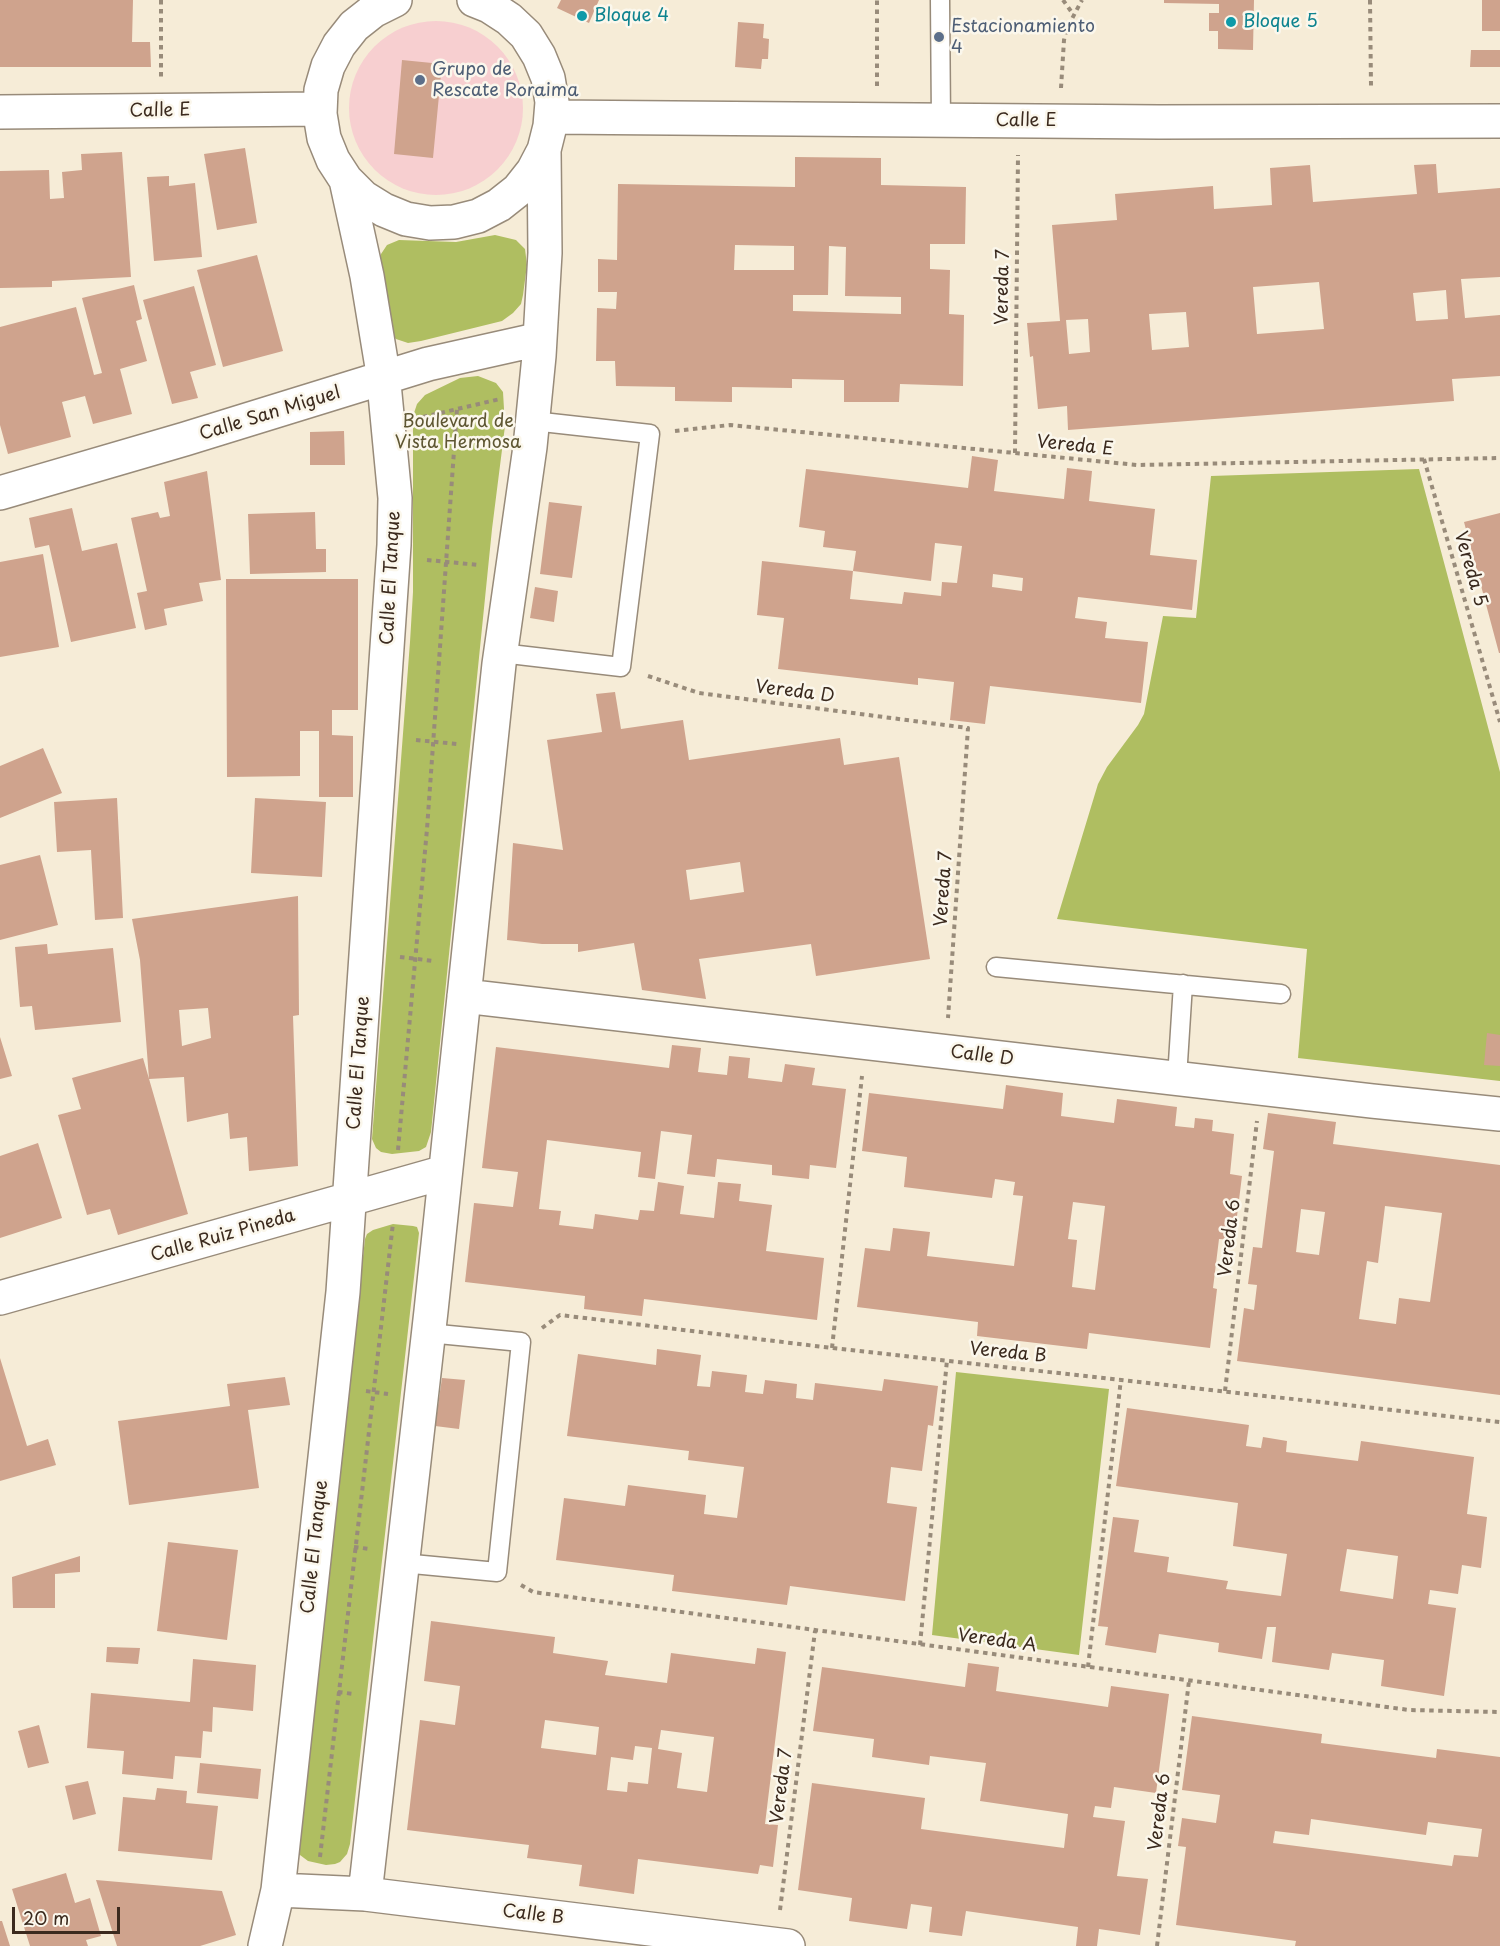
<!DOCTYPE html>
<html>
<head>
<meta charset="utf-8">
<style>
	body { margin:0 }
	#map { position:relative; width:1500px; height:1946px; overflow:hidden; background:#f6ecd7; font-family:"Playpen Sans",sans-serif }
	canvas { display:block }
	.scale { position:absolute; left:12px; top:1907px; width:108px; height:27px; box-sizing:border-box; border:3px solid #3b2a1e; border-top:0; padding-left:8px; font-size:18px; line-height:21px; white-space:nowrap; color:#3b2a1e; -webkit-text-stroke:4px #fbf7ec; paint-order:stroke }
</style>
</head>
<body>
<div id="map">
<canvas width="1500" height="1946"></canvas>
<div class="scale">20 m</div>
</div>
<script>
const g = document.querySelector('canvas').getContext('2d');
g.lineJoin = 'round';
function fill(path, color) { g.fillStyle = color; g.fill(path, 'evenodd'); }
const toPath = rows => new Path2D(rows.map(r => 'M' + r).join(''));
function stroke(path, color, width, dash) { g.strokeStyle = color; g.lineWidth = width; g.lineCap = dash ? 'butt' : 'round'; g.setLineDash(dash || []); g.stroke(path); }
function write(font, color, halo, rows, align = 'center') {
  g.font = font + ' "Playpen Sans",sans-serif'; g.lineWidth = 5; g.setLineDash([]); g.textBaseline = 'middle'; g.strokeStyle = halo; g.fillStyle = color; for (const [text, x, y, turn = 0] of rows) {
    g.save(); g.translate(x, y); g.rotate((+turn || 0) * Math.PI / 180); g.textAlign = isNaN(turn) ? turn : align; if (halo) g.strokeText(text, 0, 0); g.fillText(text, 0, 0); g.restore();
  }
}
fill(toPath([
	'349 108a87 87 0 1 1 174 0a87 87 0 1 1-174 0Z'
]), '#f7cfd0');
fill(toPath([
	[495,235,516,240,525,249,527,265,523,295,521,304,513,313,502,321,421,341,408,343,396,339,393,336,379,262,381,254,387,245,399,240,456,242],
	[478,376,496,383,503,392,505,426,492,529,431,1132,426,1147,419,1151,392,1154,381,1152,376,1148,372,1139,410,642,413,592,413,416,417,404,425,395,460,378],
	[1419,469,1500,772,1500,1081,1298,1058,1307,949,1057,919,1098,784,1107,767,1138,725,1144,714,1163,616,1196,618,1211,476],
	[393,1224,413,1226,417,1227,419,1233,350,1844,347,1854,340,1862,335,1864,326,1865,308,1861,300,1855,298,1852,315,1690,365,1239,367,1234,373,1230],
	[956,1372,1109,1389,1079,1655,932,1635]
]), '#afbe61');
fill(toPath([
	[0,0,133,0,132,42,150,42,151,67,0,67],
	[561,0,599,0,589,23,557,8],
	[1164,0,1254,0,1253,50,1218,49,1218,31,1209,31,1209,13,1219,13,1219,4,1164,3],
	[1482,0,1500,0,1500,31,1482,31],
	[738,22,764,24,763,38,769,39,768,59,762,59,761,69,735,67],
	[1471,50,1500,50,1500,67,1470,67],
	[402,60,442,64,433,158,394,154],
	[245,148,257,223,217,230,204,154],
	[122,152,131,277,52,281,52,287,0,288,0,171,49,170,50,199,64,198,62,172,82,170,81,154],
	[795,157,881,158,881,185,966,187,965,244,930,244,930,269,950,270,949,314,964,315,963,386,900,384,899,402,844,402,844,380,792,379,792,388,732,387,732,402,675,401,675,387,616,386,615,361,596,361,597,308,616,309,617,292,598,292,598,259,617,260,618,184,795,187],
	[735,245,794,246,794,270,734,270],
	[829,246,846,247,845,296,901,297,901,314,793,311,793,295,828,295],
	[1436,164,1438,193,1500,188,1500,277,1461,279,1465,318,1500,315,1500,376,1452,379,1454,401,1068,430,1067,406,1038,409,1033,356,1030,357,1027,323,1060,321,1052,225,1117,220,1115,194,1213,186,1214,209,1272,205,1270,168,1310,165,1313,202,1417,194,1414,165],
	[1319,282,1324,329,1257,334,1253,287],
	[1446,290,1448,319,1416,321,1413,293],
	[1186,312,1189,347,1152,350,1149,314],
	[1088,319,1090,352,1069,354,1066,320],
	[169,176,169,186,195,183,202,257,154,261,147,177],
	[257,255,283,351,223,367,197,270],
	[134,285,142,319,136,321,147,361,120,369,132,414,93,424,85,396,62,402,71,437,8,454,0,425,0,327,76,307,94,375,102,373,82,298],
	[194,286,216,365,190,372,198,398,172,404,143,300],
	[344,431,345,465,310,465,310,432],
	[972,456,998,460,994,491,1064,499,1067,468,1092,471,1089,501,1155,509,1150,555,1197,560,1192,610,1078,597,1075,618,1107,622,1105,638,1148,642,1141,703,990,686,985,724,950,720,954,682,918,678,918,685,778,669,784,618,757,615,762,561,853,571,850,599,902,604,904,592,941,596,942,582,957,583,962,546,935,543,931,581,853,571,856,551,823,547,825,531,799,527,806,469,968,488],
	[993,574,1023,578,1022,591,992,587],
	[207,471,221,580,199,583,203,601,164,609,167,625,145,630,137,593,147,591,131,518,158,512,160,518,170,516,164,482],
	[549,502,582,506,572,578,540,574],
	[72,508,82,551,117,543,136,628,71,642,49,545,35,548,29,518],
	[315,512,316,549,326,549,326,572,250,574,248,514],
	[1500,513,1500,653,1499,653,1464,522],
	[43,554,59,647,0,657,0,562],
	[226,579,358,579,358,710,332,710,332,735,353,736,353,797,319,797,319,731,300,731,300,776,227,777],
	[535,587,558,591,554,622,530,618],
	[615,692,621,729,683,720,689,760,840,738,844,765,899,757,930,959,816,976,811,944,699,959,706,999,642,990,634,943,578,952,578,944,542,944,507,940,513,843,563,850,547,740,602,732,596,694],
	[740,862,744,892,690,900,686,870],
	[43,748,62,793,0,818,0,766],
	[117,798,123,918,95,920,91,850,57,852,54,802],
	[255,798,326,802,322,877,251,873],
	[40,855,58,925,0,940,0,865],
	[298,896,299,1015,293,1016,298,1166,249,1171,247,1137,230,1139,228,1113,187,1122,184,1077,149,1079,140,960,132,919],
	[208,1008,211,1038,182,1046,179,1010],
	[47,944,48,954,113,948,121,1022,35,1030,32,1006,20,1007,15,947],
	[1487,1033,1500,1035,1500,1066,1484,1065],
	[0,1037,12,1076,0,1079],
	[672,1045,701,1048,698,1072,727,1075,729,1056,750,1058,748,1078,782,1082,785,1064,815,1068,812,1085,846,1089,836,1168,810,1165,809,1179,772,1175,772,1165,717,1159,715,1177,687,1174,692,1135,661,1131,655,1179,638,1177,641,1152,547,1140,539,1209,561,1211,559,1225,593,1229,595,1214,638,1220,640,1210,654,1211,658,1182,684,1186,680,1214,714,1218,718,1182,741,1184,739,1201,772,1205,766,1251,824,1258,817,1320,644,1299,642,1316,584,1309,585,1296,465,1282,474,1203,513,1207,518,1172,482,1168,496,1047,669,1068],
	[143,1058,188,1214,118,1235,110,1209,87,1215,58,1115,81,1109,72,1078],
	[1006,1085,1063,1093,1061,1116,1114,1123,1117,1099,1177,1107,1175,1126,1194,1128,1195,1118,1213,1120,1212,1131,1234,1134,1230,1174,1242,1176,1234,1240,1219,1239,1213,1288,1217,1289,1210,1348,1089,1333,1087,1349,977,1336,978,1322,857,1307,865,1248,890,1251,893,1228,930,1232,927,1256,1014,1266,1023,1196,1013,1195,1015,1182,995,1179,992,1198,904,1187,907,1157,862,1151,869,1093,1003,1109],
	[1073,1202,1105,1206,1095,1290,1072,1287,1077,1240,1068,1239],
	[1268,1113,1336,1122,1333,1144,1500,1165,1500,1395,1237,1361,1244,1308,1254,1310,1257,1285,1248,1284,1253,1247,1262,1248,1274,1151,1263,1149],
	[1385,1206,1442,1213,1430,1302,1399,1298,1396,1324,1359,1319,1367,1261,1378,1263],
	[1301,1209,1325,1212,1319,1255,1296,1252],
	[38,1143,62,1218,0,1238,0,1156],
	[657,1349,701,1355,697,1386,710,1387,712,1371,747,1375,745,1392,763,1394,765,1380,797,1384,796,1398,813,1400,815,1383,882,1391,884,1379,938,1386,933,1426,928,1425,922,1471,891,1467,887,1503,917,1507,905,1601,790,1586,787,1605,672,1591,674,1575,556,1560,564,1498,625,1506,628,1485,706,1495,704,1514,737,1518,744,1467,688,1460,689,1451,567,1436,578,1354,656,1365],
	[0,1358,27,1446,48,1439,56,1465,0,1481],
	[285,1377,290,1405,248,1410,259,1488,129,1505,118,1421,230,1406,227,1384],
	[442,1378,465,1380,459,1429,435,1426],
	[1127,1408,1249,1425,1246,1446,1261,1448,1263,1437,1287,1441,1286,1452,1358,1461,1361,1441,1474,1457,1467,1514,1487,1517,1481,1568,1462,1565,1458,1594,1430,1590,1428,1604,1456,1608,1444,1696,1381,1686,1384,1660,1332,1653,1329,1670,1272,1662,1276,1627,1267,1627,1262,1659,1218,1652,1219,1643,1159,1634,1156,1653,1105,1645,1108,1627,1098,1626,1113,1517,1139,1520,1134,1552,1169,1557,1167,1572,1228,1581,1226,1589,1281,1596,1287,1554,1233,1546,1238,1503,1116,1486],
	[1347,1549,1398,1556,1393,1599,1340,1591],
	[168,1542,238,1550,227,1640,157,1631],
	[80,1556,80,1572,55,1574,55,1608,13,1608,12,1577],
	[431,1621,555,1637,553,1653,608,1661,605,1675,667,1683,671,1653,755,1664,757,1648,786,1652,765,1824,778,1825,773,1867,760,1865,758,1874,638,1859,634,1894,579,1886,582,1865,527,1858,529,1845,407,1830,420,1720,455,1725,460,1686,424,1681],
	[545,1720,599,1727,596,1755,541,1748],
	[661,1730,714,1737,707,1792,677,1788,682,1753,658,1749],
	[635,1746,652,1748,648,1784,628,1782,627,1792,607,1790,611,1757,633,1760],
	[107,1647,140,1648,138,1664,106,1662],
	[193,1659,256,1665,253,1711,213,1707,212,1732,203,1731,201,1758,175,1756,173,1779,122,1774,124,1751,87,1748,91,1693,190,1702],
	[968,1663,999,1667,996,1691,1108,1707,1111,1686,1169,1694,1156,1793,1114,1787,1111,1808,1095,1806,1093,1817,1125,1821,1117,1876,1148,1879,1140,1935,1099,1929,1097,1946,1076,1946,1078,1927,966,1911,962,1936,929,1932,932,1907,911,1904,907,1929,849,1921,852,1898,798,1890,812,1783,925,1798,921,1829,1064,1848,1068,1814,980,1801,986,1763,930,1756,929,1765,872,1757,874,1739,813,1731,822,1667,965,1687],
	[1192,1716,1322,1734,1321,1743,1436,1758,1437,1749,1500,1757,1500,1946,1295,1946,1296,1941,1176,1925,1186,1847,1178,1846,1182,1818,1216,1823,1220,1795,1182,1790],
	[1311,1819,1426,1835,1428,1822,1482,1829,1478,1857,1454,1855,1452,1866,1273,1843,1275,1831,1309,1835],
	[39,1725,49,1763,28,1768,18,1731],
	[200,1763,261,1769,258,1799,197,1793],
	[88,1781,96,1814,73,1820,65,1786],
	[157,1788,187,1791,186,1803,218,1806,212,1860,118,1851,123,1797,155,1800],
	[66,1873,75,1903,90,1898,101,1936,86,1940,88,1946,30,1946,12,1889],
	[96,1880,222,1891,236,1935,200,1946,117,1946],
	[0,1921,2,1921,10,1946,0,1946]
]), '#cfa38d');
const service = toPath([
	[940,0,941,121],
	[501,653,621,667,650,434,533,421],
	[996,967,1281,994],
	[1177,1078,1183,984],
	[402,1563,497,1572,521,1342,428,1333]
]);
const minor = toPath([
	[395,0,373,11,354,26,339,45,328,66,321,90,320,114,324,138,333,160,346,180,363,197,384,210,406,219,430,223,454,222,478,216,499,205,518,190,533,171,544,150,550,126,552,102,548,78,539,56,526,35,509,19,489,6,474,0],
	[0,112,320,109],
	[551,117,1159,122,1500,121],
	[0,493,185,439,428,364,540,339],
	[464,996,1372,1101,1500,1114],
	[0,1298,445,1172],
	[278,1890,365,1894,788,1946],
	[365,1894,431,1311,499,664,530,447,539,356,545,253,544,150],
	[265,1946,278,1890,343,1292,394,545,395,498,383,373,367,276,346,180]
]);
stroke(service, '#988b7a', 21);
stroke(minor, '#988b7a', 36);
stroke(toPath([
	[161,0,161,77],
	[1063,0,1073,14],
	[1370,0,1371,86],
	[877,86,877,0],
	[1061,88,1064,40,1067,28,1082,0],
	[423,417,500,399],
	[675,431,730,425,1137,465,1500,458],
	[1015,453,1018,155],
	[1424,459,1500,722],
	[427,560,479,565],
	[648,676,699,693,968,728,948,1018],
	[416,740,457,744],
	[400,957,434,961],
	[398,1150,427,829,457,409],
	[542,1328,560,1315,832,1348,1500,1422],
	[832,1348,862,1076],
	[366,1391,388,1394],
	[1225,1391,1257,1121],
	[354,1547,370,1549],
	[521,1585,533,1592,1409,1710,1500,1712],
	[920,1645,947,1360],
	[1088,1667,1121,1379],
	[338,1692,354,1694],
	[320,1857,393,1223],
	[780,1910,815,1631],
	[1157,1946,1189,1681]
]), '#988b7a', 4, [4.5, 4.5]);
stroke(service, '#fff', 18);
stroke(minor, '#fff', 33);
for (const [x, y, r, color] of [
	[582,16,6,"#0f9aa8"],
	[1231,22,6,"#0f9aa8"],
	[939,37,6,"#5c6f8a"],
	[420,80,6,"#5c6f8a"]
]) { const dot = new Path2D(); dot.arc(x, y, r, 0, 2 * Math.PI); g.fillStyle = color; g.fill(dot); stroke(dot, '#fbf7ec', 2); }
write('18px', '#0d838f', '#fbf7ec', [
	["Bloque 4",594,16],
	["Bloque 5",1243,22]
], 'left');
write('18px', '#4e5e75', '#fbf7ec', [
	["Estacionamiento",951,27],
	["4",951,48],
	["Grupo de",432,70],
	["Rescate Roraima",432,91]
], 'left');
write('18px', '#3b2a1e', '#fbf7ec', [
	["Calle E",160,111,-1],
	["Calle E",1026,121],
	["Vereda 7",1003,287,-89],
	["Calle San Miguel",270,414,-17],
	["Vereda E",1075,446,6],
	["Vereda 5",1470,569,74],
	["Calle El Tanque",391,578,-87],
	["Vereda D",795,692,7],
	["Vereda 7",944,889,-86],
	["Calle D",982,1056,7],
	["Calle El Tanque",359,1063,-86],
	["Calle Ruiz Pineda",223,1236,-16],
	["Vereda 6",1230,1238,-83],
	["Vereda B",1008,1353,6],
	["Calle El Tanque",315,1547,-84],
	["Vereda A",997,1641,8],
	["Vereda 7",782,1786,-83],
	["Vereda 6",1160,1812,-83],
	["Calle B",533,1915,7]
]);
write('18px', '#5e5632', '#fbf7ec', [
	["Boulevard de",458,422],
	["Vista Hermosa",458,443]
]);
</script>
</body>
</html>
